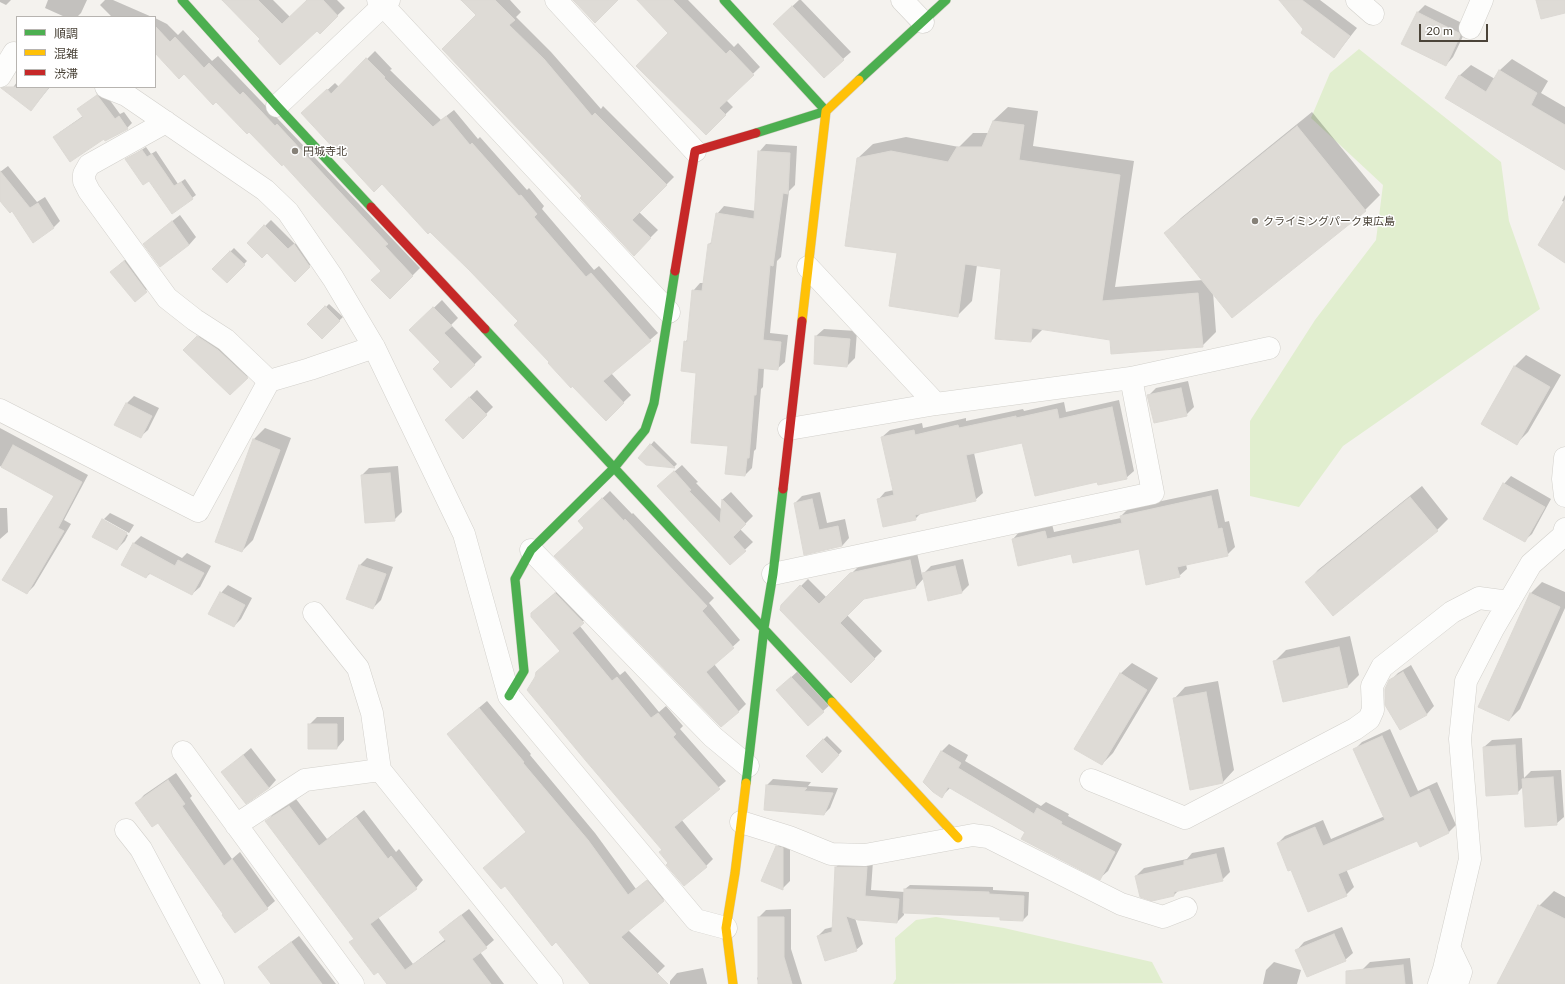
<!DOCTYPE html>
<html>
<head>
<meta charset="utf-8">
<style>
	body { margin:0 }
	#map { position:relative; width:1565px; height:984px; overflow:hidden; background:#f4f2ee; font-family:Lato,"Noto Sans JP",sans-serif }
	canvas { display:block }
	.legend { position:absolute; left:16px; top:16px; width:140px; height:72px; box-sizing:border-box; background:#fff; border:1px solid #b7b4b0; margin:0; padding:5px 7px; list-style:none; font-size:12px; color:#4b4439 }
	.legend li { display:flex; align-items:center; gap:8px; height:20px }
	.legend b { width:20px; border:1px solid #b7b4b0 }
	.scale { position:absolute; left:1419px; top:24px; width:69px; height:18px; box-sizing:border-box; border:2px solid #4b4439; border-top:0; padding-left:5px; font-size:12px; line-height:14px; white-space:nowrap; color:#4b4439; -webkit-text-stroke:3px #fff; paint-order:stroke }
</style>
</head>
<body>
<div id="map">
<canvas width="1565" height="984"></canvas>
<ul class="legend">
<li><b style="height:5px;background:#4caf50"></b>順調</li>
<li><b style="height:5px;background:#ffc107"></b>混雑</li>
<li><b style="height:5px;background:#c62828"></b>渋滞</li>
</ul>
<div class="scale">20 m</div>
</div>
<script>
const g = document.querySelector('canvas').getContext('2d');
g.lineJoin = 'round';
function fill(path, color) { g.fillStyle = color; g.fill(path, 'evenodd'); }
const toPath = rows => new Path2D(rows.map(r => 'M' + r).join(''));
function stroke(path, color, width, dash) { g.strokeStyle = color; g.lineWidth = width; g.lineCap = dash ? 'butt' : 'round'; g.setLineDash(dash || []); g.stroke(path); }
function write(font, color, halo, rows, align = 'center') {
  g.font = font + ' Lato,"Noto Sans JP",sans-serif'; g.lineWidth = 3; g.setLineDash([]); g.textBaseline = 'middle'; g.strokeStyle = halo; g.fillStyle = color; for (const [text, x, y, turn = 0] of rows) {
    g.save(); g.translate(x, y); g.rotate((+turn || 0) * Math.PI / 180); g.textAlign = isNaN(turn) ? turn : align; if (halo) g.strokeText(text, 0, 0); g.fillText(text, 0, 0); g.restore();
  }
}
fill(toPath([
	[1359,49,1501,162,1509,221,1540,309,1343,446,1299,507,1250,496,1250,421,1315,320,1376,240,1383,185,1311,118,1330,73],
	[936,917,1004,928,1152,962,1163,983,893,984,896,979,895,938,916,920]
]), '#e1eecf');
fill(toPath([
	[0,0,11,0,6,5,0,2],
	[48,0,87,0,81,13,77,17,65,17,45,8],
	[105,0,113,0,152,17,112,17,100,5],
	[224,0,273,0,290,17,308,0,337,0,345,8,320,32,317,29,261,39],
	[462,0,510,0,521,12,516,17,551,52,601,109,603,106,674,177,639,212,658,230,634,254,583,196,477,15],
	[639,0,688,0,734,47,738,43,760,67,726,100,733,107,706,133,670,33],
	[799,0,801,0,851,52,843,59,782,16],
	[1280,0,1320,0,1357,28,1334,57,1305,29],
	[1425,5,1466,25,1467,28,1453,57,1446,65,1417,13],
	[155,18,167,24,178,35,183,30,212,61,218,56,420,268,390,298,382,271,283,163,184,72,155,52],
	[375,51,392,69,390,70,441,120,454,110,478,139,480,137,527,190,529,188,544,206,542,209,594,270,599,266,658,333,611,373,631,395,606,419,551,362,519,321,310,106,335,83,339,87],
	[1512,59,1548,81,1541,93,1565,107,1565,161,1459,76,1471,65,1495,79,1500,70],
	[17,82,17,87,50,87,31,110,9,93],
	[103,91,120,114,124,112,132,123,127,128,55,137,60,132,83,116,78,109],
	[1008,107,1038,111,1033,146,1134,161,1115,287,1203,280,1166,233,1181,218,1312,112,1380,195,1365,210,1213,292,1216,332,1202,346,1111,339,1043,329,1031,341,1002,268,977,265,972,301,957,316,898,252,858,158,873,144,906,137,959,147,973,133,989,133,993,121],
	[766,144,797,146,795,185,789,191,781,257,777,261,770,333,788,335,785,362,777,369,764,368,763,387,761,389,756,449,754,451,752,468,745,475,729,445,685,342,689,338,693,291,700,283,704,283,709,244,713,241,717,214,724,206,756,211,759,152],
	[146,147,151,154,156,151,178,184,185,179,196,195,192,198,149,180,127,159],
	[8,166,37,202,45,197,60,221,54,227,33,241,12,210,0,199,0,172],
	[1565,195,1565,262,1565,202,1562,201],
	[180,215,196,237,189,245,152,237],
	[271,220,295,244,300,239,315,260,295,280,267,251,248,243],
	[234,248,247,261,227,282,213,269],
	[132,254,154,283,135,300,119,265],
	[442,300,458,318,451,325,482,357,451,387,442,362,411,330],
	[329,304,343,317,322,337,309,324],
	[824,329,857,331,855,358,847,366,816,336],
	[204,331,253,371,230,394,185,350],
	[1526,355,1561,375,1528,432,1517,443,1482,423,1515,366],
	[1188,381,1194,407,1186,415,1149,395,1156,388],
	[477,390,493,407,463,437,446,420],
	[134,396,159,408,148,430,140,437,127,403],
	[1119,400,1134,471,1126,478,1098,481,1023,442,974,453,983,493,975,500,922,512,915,519,878,500,885,492,894,490,882,437,890,430,922,423,923,428,966,418,966,421,1023,409,1024,411,1064,402,1066,412],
	[0,428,88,475,64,520,71,524,34,586,27,593,55,495,0,466],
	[265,428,291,438,253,540,242,551,253,440],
	[654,441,677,464,674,467,647,464,640,458],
	[682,465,698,482,696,483,722,510,723,499,731,492,753,516,740,529,753,542,730,564,666,479],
	[398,466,402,512,394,520,362,475,369,468],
	[1511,476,1551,499,1532,534,1524,541,1504,484],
	[1422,486,1448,519,1437,530,1333,614,1307,582,1318,570],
	[1218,489,1225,522,1229,521,1235,547,1227,555,1186,564,1187,569,1179,576,1139,548,1072,553,1013,539,1020,531,1052,524,1054,532,1121,518,1121,516,1129,508],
	[610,491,632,514,633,513,714,598,709,603,740,640,714,664,746,704,738,712,579,521],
	[820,492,827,523,845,519,849,538,842,546,805,553,795,503,802,496],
	[0,508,7,508,8,532,0,539],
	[110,513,134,525,129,533,104,519,104,522,128,535,125,541,117,549,103,520],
	[141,536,182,558,187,553,211,566,200,587,192,594,151,573,146,577,123,564,134,543],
	[917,553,922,575,931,566,963,559,969,585,961,593,924,578,916,587,864,598,847,615,882,651,851,682,782,605,808,579,827,598,859,566],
	[367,558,393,567,381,600,373,608,348,598,360,565],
	[1542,582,1565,592,1565,608,1520,709,1509,720,1480,707,1531,593],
	[228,585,252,598,241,619,234,626,221,593],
	[563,586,591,614,579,625,620,675,625,671,659,712,666,706,683,726,680,729,726,781,681,819,713,859,706,866,669,863,540,606],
	[1350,636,1359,675,1348,686,1275,661,1286,650],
	[1132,663,1158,678,1113,753,1102,764,1120,674],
	[1411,665,1434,706,1427,714,1400,729,1390,681,1398,673],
	[799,670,831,704,823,711,785,683],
	[1218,681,1234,770,1223,782,1174,699,1185,687],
	[487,701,531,754,530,755,595,833,636,889,655,874,671,893,628,930,665,966,647,984,591,984,556,941,505,884,484,868,527,831,456,727],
	[317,717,344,717,344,740,337,748,309,725],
	[1390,729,1418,791,1437,782,1456,825,1448,833,1418,840,1346,869,1354,887,1346,895,1291,868,1278,843,1285,836,1323,820,1331,839,1385,816,1355,749,1362,742],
	[827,736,842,751,822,772,807,756],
	[1522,738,1524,778,1531,771,1561,770,1564,817,1556,824,1523,787,1517,793,1484,747,1492,740],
	[949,744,968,755,965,761,1041,806,1046,802,1069,814,1068,816,1122,844,1108,871,1100,878,951,787,942,796,941,752],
	[251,748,276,780,269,788,223,772],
	[176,773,192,796,190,798,232,859,240,852,275,901,267,908,224,914,158,822,137,803,144,795],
	[773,779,811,782,808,786,838,788,830,808,824,814,767,785],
	[296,799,327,839,364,810,396,852,399,849,423,880,416,888,378,917,413,964,446,939,448,925,469,909,494,940,480,952,504,984,388,984,267,821,274,813],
	[784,839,790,841,790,881,783,888,777,847],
	[1224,847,1230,872,1222,880,1179,890,1174,895,1136,876,1144,868,1187,859,1192,853],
	[843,860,873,861,871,890,905,892,905,889,910,885,993,887,993,890,1029,892,1028,915,1023,920,1001,916,904,912,904,915,897,922,855,918,863,944,856,950,818,936,825,929,833,927,836,867],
	[1554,891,1565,897,1565,984,1498,984,1539,906],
	[791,909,791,949,802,984,759,984,757,978,759,976,759,917,766,910],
	[1342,927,1353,953,1345,960,1297,950,1304,942],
	[299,936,336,984,272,984,260,967,267,960],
	[1410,958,1413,984,1364,984,1362,970,1370,962],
	[1274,962,1301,970,1297,984,1263,984,1266,970],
	[703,968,707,984,670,984,670,981,677,973]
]), '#0003');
const building = toPath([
	[222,0,258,0,282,24,307,0,323,0,338,16,320,34,317,31,280,65,258,41,260,39,222,0],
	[461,0,495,0,515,20,509,25,544,59,592,116,595,113,667,185,632,220,651,238,634,256,580,198,582,196,442,49,476,15,461,0],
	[573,0,618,0,595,23,573,0],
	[637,0,673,0,726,54,730,50,754,75,719,108,726,115,706,135,636,66,668,33,637,0],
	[1279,0,1302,0,1350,36,1334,58,1301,33,1303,29,1279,0],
	[1536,0,1565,0,1565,13,1541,19,1536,0],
	[792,6,844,60,824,78,773,24,792,6],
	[1417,12,1459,33,1460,36,1446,66,1401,44,1417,12],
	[155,26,170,42,175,37,204,68,209,63,240,95,243,92,275,126,277,124,388,244,385,246,413,276,390,299,371,280,381,271,283,164,282,166,249,132,247,134,216,102,213,105,184,74,179,79,155,53,155,26],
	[366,58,385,77,384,78,433,127,446,116,470,145,472,143,519,196,521,195,537,214,534,217,586,277,591,273,651,341,603,381,624,403,606,421,572,386,571,388,548,363,549,362,514,325,518,321,469,270,430,232,428,234,382,184,374,192,301,113,327,89,331,94,366,58],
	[1499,70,1537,93,1531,105,1565,125,1565,170,1445,98,1459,75,1486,92,1499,70],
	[6,87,49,87,31,111,1,88,6,87],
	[97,95,115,119,119,116,128,129,105,141,104,139,70,162,53,137,83,117,77,109,97,95],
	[993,121,1024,125,1019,160,1120,175,1102,301,1198,293,1203,347,1111,354,1110,340,1032,328,1031,342,995,339,1001,269,965,264,958,317,889,306,897,253,845,246,857,158,891,151,948,162,957,147,982,147,993,121],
	[1297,126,1366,211,1232,318,1164,233,1297,126],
	[142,150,147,157,152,154,174,186,181,182,193,199,172,214,149,181,143,185,125,159,142,150],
	[758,151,790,153,788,194,783,193,773,266,770,265,763,340,781,342,778,370,758,368,756,395,754,395,749,458,747,458,745,476,725,474,728,446,691,443,696,373,681,371,684,341,687,342,692,290,702,291,708,244,711,244,716,213,754,219,758,151],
	[0,171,30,208,38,203,54,228,33,243,12,211,10,213,0,201,0,171],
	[1565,200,1565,263,1538,245,1565,200],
	[172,221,189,245,160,267,143,244,172,221],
	[264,225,288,249,294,244,310,267,295,282,267,253,262,258,247,243,264,225],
	[230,251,245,265,227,283,212,269,230,251],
	[124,261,147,292,135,302,110,272,124,261],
	[325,306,340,321,322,339,307,324,325,306],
	[433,307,452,326,444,333,475,365,451,388,433,369,440,362,409,330,433,307],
	[197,336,218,350,248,378,230,395,183,350,197,336],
	[815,336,850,339,847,367,814,364,815,336],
	[1514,366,1550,387,1517,445,1481,424,1514,366],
	[1181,388,1187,416,1154,423,1147,395,1181,388],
	[469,397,487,415,463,439,445,420,469,397],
	[126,403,152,416,141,438,114,425,126,403],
	[1112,407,1127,479,1098,485,1097,482,1035,496,1022,443,966,455,976,501,915,515,916,520,883,527,877,499,894,495,881,437,914,430,915,435,958,425,959,428,1016,416,1016,418,1057,409,1059,419,1112,407],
	[253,439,280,450,242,552,215,542,253,439],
	[650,444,675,468,646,465,638,458,650,444],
	[13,445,82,482,58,528,64,531,27,594,2,580,54,496,1,467,13,445],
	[674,471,691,490,689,491,720,523,722,499,746,524,733,537,746,551,730,565,657,486,674,471],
	[390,473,395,521,365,523,361,475,390,473],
	[1503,483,1545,507,1525,542,1483,519,1503,483],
	[1211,496,1218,529,1222,528,1228,556,1177,567,1180,577,1146,585,1139,549,1073,563,1071,554,1018,566,1012,539,1045,531,1047,539,1122,523,1120,516,1211,496],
	[1410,497,1438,531,1333,616,1305,582,1410,497],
	[602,498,624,521,625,519,707,606,702,611,734,648,706,672,739,712,721,727,554,556,584,528,578,521,602,498],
	[812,499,819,530,838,526,842,546,804,555,794,503,812,499],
	[102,519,127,533,117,550,92,537,102,519],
	[133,543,175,566,178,560,204,573,192,595,149,573,146,578,121,565,133,543],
	[910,560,916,588,864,599,840,623,875,659,851,683,780,610,781,605,800,585,819,604,850,573,910,560],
	[359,565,386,574,373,609,346,599,359,565],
	[955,566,962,593,928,601,922,573,955,566],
	[220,592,245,605,234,627,208,614,220,592],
	[555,593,584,623,572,633,612,681,617,677,651,718,658,713,676,734,673,737,720,789,674,827,707,867,684,886,666,865,668,863,659,852,662,850,586,761,527,690,535,677,536,672,560,651,531,617,531,613,555,593],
	[1530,593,1560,607,1509,721,1478,707,1530,593],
	[1339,647,1348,687,1283,702,1273,661,1339,647],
	[1403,672,1427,715,1400,730,1385,705,1385,689,1389,680,1403,672],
	[1120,673,1147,690,1102,765,1074,749,1120,673],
	[791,677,824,712,808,726,776,690,791,677],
	[1206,692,1223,783,1190,790,1173,698,1206,692],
	[479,708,524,762,523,763,588,840,628,895,647,880,664,901,621,937,668,984,590,984,556,942,552,946,505,886,501,889,483,868,526,832,447,734,479,708],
	[308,724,337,724,337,749,308,749,308,724],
	[1382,736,1410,798,1429,789,1449,833,1420,847,1417,841,1338,874,1347,896,1308,912,1291,870,1288,871,1277,843,1315,827,1323,846,1385,820,1353,749,1382,736],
	[823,739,839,755,822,773,806,756,823,739],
	[1515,745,1518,794,1486,796,1483,747,1515,745],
	[941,751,961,763,958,768,1034,814,1037,808,1062,822,1061,824,1115,852,1100,880,1021,839,1025,832,948,787,942,798,933,792,923,782,941,751],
	[243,755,269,788,246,804,221,772,243,755],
	[1553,777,1557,825,1525,827,1522,779,1553,777],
	[168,780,185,804,182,806,224,866,232,859,268,909,235,933,222,915,223,914,158,823,152,827,135,803,168,780],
	[766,785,807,788,804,791,833,793,824,815,764,810,766,785],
	[289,806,319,846,356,817,388,859,391,856,417,889,370,924,405,970,446,941,439,932,461,915,487,948,472,959,491,984,387,984,378,972,374,975,349,942,354,939,265,821,289,806],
	[776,846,783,848,783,890,761,881,776,846],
	[1216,854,1223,881,1174,892,1174,896,1152,901,1140,897,1135,876,1184,865,1184,861,1216,854],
	[835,867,867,867,865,896,899,899,897,923,858,920,846,916,857,951,825,961,817,936,832,932,835,867],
	[904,889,989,892,989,894,1024,896,1023,921,1000,920,1000,917,903,913,904,889],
	[1538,905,1565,919,1565,984,1497,984,1538,905],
	[758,917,784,917,784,957,792,984,758,984,758,917],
	[1334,934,1346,961,1307,977,1295,950,1334,934],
	[291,942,322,984,271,984,258,967,291,942],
	[1403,965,1405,984,1346,984,1346,971,1403,965]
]);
fill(building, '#dedbd6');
stroke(building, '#dcd9d4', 1);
const street = toPath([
	[378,0,669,312],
	[556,0,695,151],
	[902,0,923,22],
	[1357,0,1373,14],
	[1470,28,1482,0],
	[0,76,14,53],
	[106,87,126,95,265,190,288,212,333,278,374,347,464,534,509,696,696,920,726,928],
	[277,106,389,0],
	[166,122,89,165,84,174,84,181,89,191,167,298,195,320,226,340,269,381],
	[808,267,936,404,1131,378,1269,348],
	[0,410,198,511,269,381,310,369,374,347],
	[789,429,936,404],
	[1565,458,1563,479,1565,496],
	[531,550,713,737,748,766],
	[773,574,1153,493,1131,378],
	[314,613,358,668,372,713,380,770],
	[183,752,353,984],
	[1091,780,1185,818,1355,729,1369,719,1373,710,1372,686,1382,667,1452,612,1479,598,1509,602],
	[741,822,789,837,831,854,865,855,973,835,988,837,1121,904,1163,917,1186,908],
	[236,825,305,780,380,770,552,984],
	[126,830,141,849,213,984],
	[1449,947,1461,972,1457,984],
	[1439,984,1444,969,1470,859,1460,739,1466,681,1493,629,1531,564,1563,536,1565,529]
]);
const fast = toPath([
	[182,0,277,106,371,207],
	[724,0,826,111,756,133],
	[859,80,946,0],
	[485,329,832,702],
	[509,696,524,671,515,579,531,550,614,468,645,430,654,403,675,271],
	[746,783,764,628,773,574,783,489]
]);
const slow = toPath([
	[802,321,826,111,859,80],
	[832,702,958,838],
	[733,984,726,928,735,873,746,783]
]);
const jam = toPath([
	[371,207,485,329],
	[675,271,695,151,756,133],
	[783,489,802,321]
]);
stroke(street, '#d2d0cb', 23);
stroke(fast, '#d3cfc5', 10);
stroke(slow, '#d3cfc5', 10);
stroke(jam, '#d3cfc5', 10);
stroke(street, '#fdfdfc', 22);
stroke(fast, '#4caf50', 9);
stroke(slow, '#ffc107', 9);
stroke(jam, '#c62828', 9);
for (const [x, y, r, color] of [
	[295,151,4,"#868178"],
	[1255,221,4,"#868178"]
]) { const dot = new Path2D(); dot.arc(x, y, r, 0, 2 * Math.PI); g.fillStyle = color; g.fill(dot); stroke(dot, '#fff', 1.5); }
write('11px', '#4b4439', '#fff', [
	["円城寺北",303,151],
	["クライミングパーク東広島",1263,221]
], 'left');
</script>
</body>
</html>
